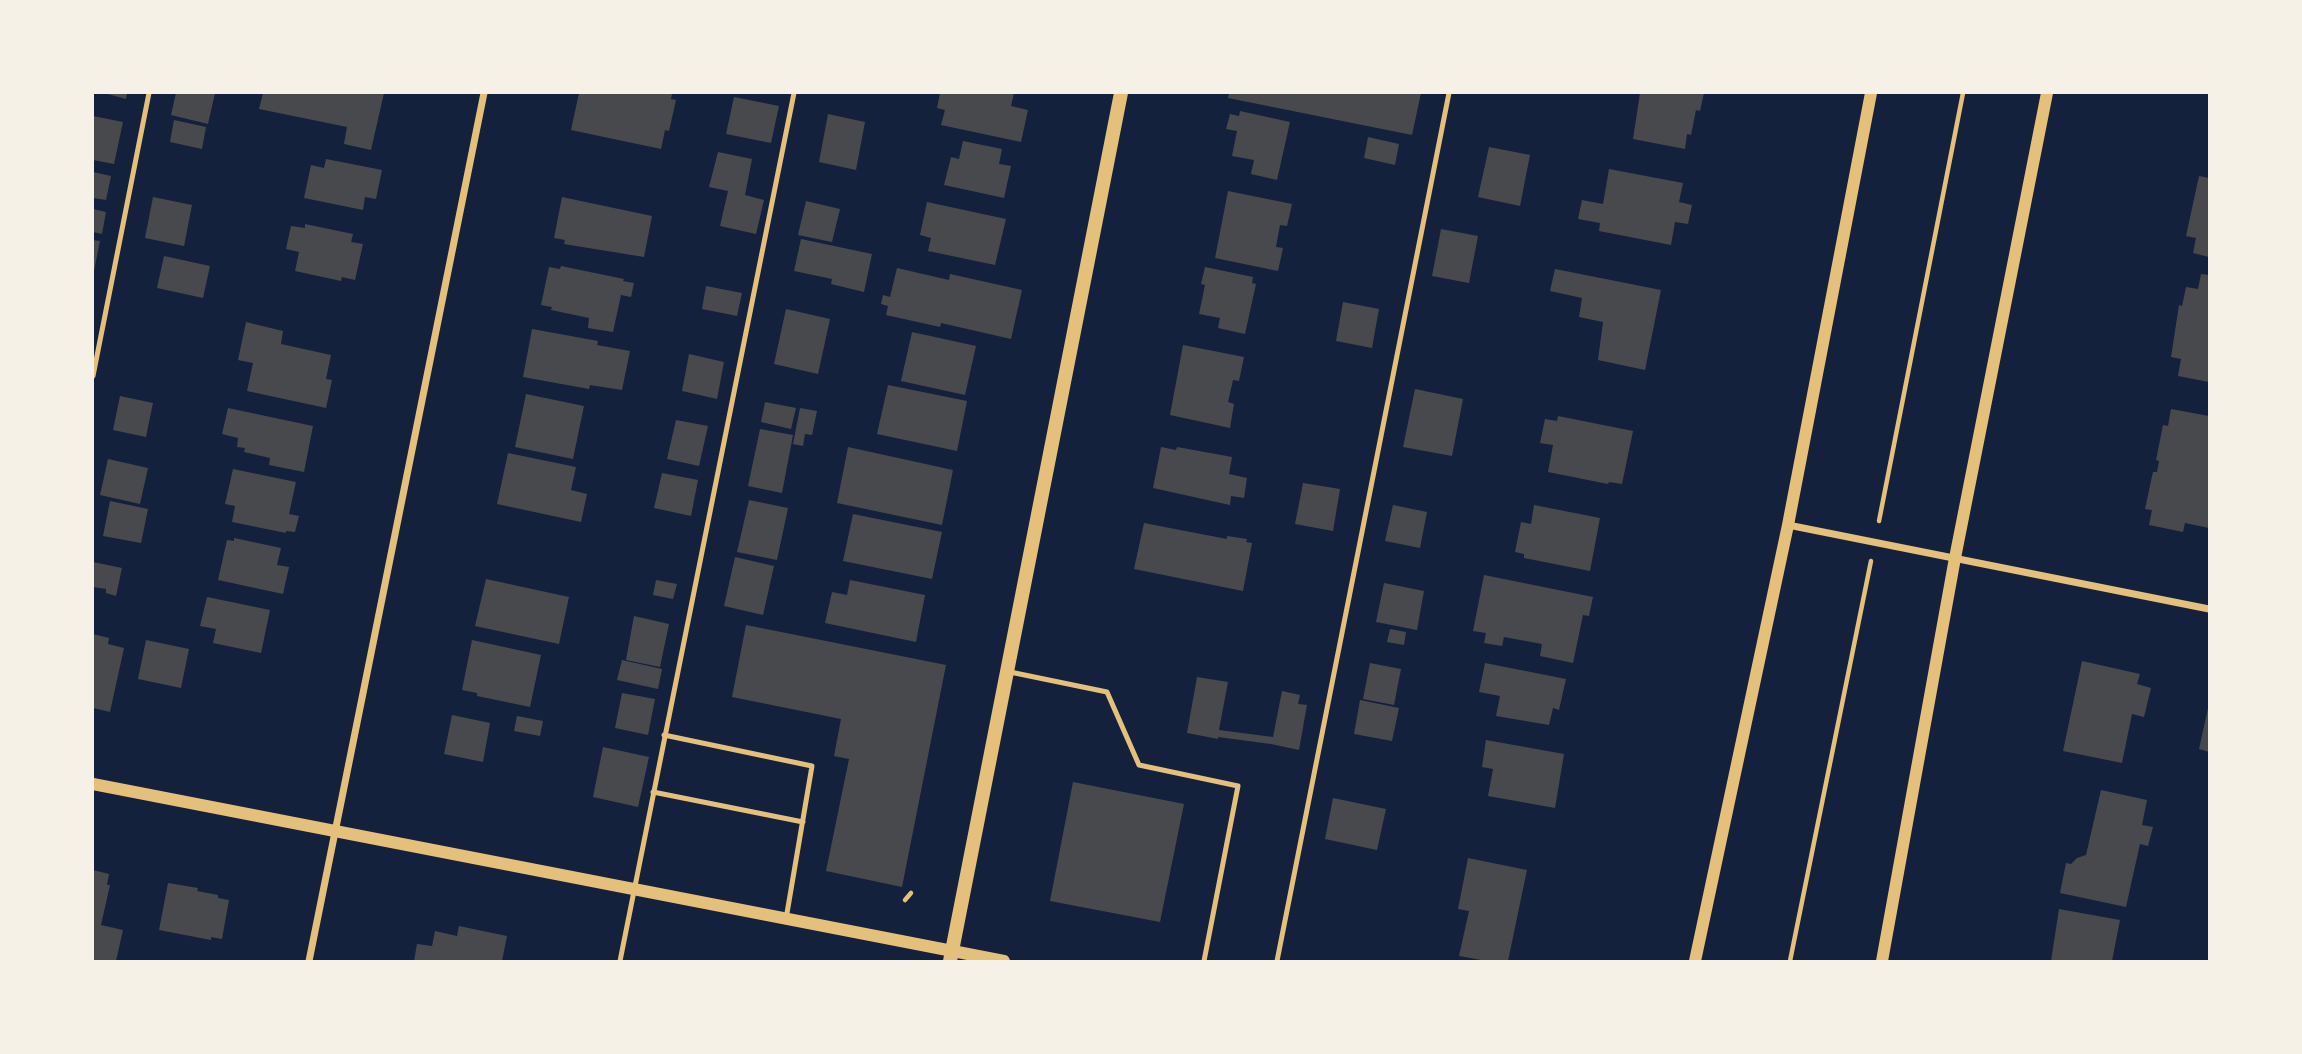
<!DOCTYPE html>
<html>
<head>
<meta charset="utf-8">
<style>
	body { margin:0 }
	#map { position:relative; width:2302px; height:1054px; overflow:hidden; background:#14213d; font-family:Bitter,serif }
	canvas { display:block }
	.frame { position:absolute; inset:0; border:94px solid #f6f1e7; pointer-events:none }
</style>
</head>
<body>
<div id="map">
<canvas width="2302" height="1054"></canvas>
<div class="frame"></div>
</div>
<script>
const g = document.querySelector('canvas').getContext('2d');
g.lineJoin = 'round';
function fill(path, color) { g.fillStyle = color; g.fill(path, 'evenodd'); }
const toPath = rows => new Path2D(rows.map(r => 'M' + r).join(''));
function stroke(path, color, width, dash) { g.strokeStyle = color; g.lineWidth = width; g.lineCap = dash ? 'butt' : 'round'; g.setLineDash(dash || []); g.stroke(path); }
fill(toPath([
	[104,93,127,93,126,99],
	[176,93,215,93,208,124,171,115],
	[263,93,384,93,371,150,344,144,347,127,259,109],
	[579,93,672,94,671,99,676,100,669,131,665,130,661,149,571,130],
	[940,93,1014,93,1011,106,1028,110,1021,142,941,125,945,110,937,108],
	[1229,93,1421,93,1412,135,1228,98],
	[1640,93,1704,93,1700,111,1696,110,1691,135,1687,134,1685,149,1633,139],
	[734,97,779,106,771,143,726,134],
	[1240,111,1290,122,1277,180,1251,174,1254,160,1232,156,1237,131,1226,129,1230,114,1239,116],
	[828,114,865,122,856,170,819,162],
	[93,116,123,122,114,164,93,160],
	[174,120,206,127,202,149,170,142],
	[1368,137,1399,144,1395,165,1364,158],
	[963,141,1002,149,999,164,1011,166,1004,198,944,185,951,157,959,159],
	[1489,147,1530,155,1520,206,1478,197],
	[718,152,752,159,745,195,764,200,756,234,720,226,728,191,709,187],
	[326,159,382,170,376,199,365,197,363,210,304,198,311,165,324,168],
	[1609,169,1683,183,1679,202,1692,205,1688,224,1675,222,1671,245,1599,231,1600,223,1578,219,1582,200,1603,204],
	[93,172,111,176,106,200,93,198],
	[2199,176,2209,178,2209,257,2193,253,2196,238,2186,236],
	[1228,191,1292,204,1287,226,1280,225,1276,247,1283,248,1278,271,1215,258],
	[153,197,192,205,184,246,145,238],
	[562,197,652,216,644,257,564,244,565,240,554,238],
	[806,201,840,209,832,242,798,235],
	[927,202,1006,219,995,265,928,251,931,238,920,235],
	[93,209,106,212,102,234,93,232],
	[305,224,353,234,351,242,363,244,355,280,342,277,341,281,295,271,299,252,286,249,291,226,305,228],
	[1441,229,1478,236,1469,283,1432,276],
	[801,239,872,254,864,292,831,284,832,279,794,271],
	[93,240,100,241,94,271,93,271],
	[164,256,210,266,203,298,157,288],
	[561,266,624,279,623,281,634,283,631,297,621,295,613,332,588,328,589,318,551,310,552,307,541,305,549,267,560,269],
	[1205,267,1253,277,1252,283,1256,284,1245,334,1218,328,1220,318,1199,314,1205,285,1201,284],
	[897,268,949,280,950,274,1022,290,1011,339,941,323,940,327,886,315,888,306,881,304,883,295,890,297],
	[1555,269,1661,290,1645,370,1598,360,1603,322,1579,317,1582,298,1550,291],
	[2201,274,2209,275,2209,382,2178,376,2181,359,2171,357,2179,305,2182,306,2186,287,2198,289],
	[706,286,742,293,737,316,702,309],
	[1343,302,1379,309,1372,348,1336,341],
	[786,309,830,319,818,374,774,364],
	[246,322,283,331,281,344,331,355,326,379,332,380,326,408,247,391,253,363,238,360],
	[532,329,598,341,597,345,630,351,622,390,590,385,589,389,523,377],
	[912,332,976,346,965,395,901,381],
	[1183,345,1244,357,1239,381,1233,380,1228,402,1234,404,1230,428,1170,415],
	[689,354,724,362,717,399,682,391],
	[888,385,967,401,957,451,877,434],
	[1415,389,1463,399,1452,456,1403,447],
	[526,394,584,406,573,459,515,447],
	[120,396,153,403,146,437,113,430],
	[765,402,796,408,791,429,761,422],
	[228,408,313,426,304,472,269,465,270,458,244,452,245,448,237,447,238,438,222,434],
	[800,408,817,411,812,435,805,434,803,446,793,444],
	[2171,409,2209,416,2209,528,2185,523,2183,532,2149,525,2152,510,2145,509,2153,472,2157,472,2159,461,2156,460,2163,425,2168,426],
	[1558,416,1633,431,1622,484,1609,482,1608,484,1548,472,1553,445,1540,443,1545,419,1557,421],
	[676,420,708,426,699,466,667,459],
	[760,429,793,435,782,493,748,486],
	[848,447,953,470,942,525,837,503],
	[1161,447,1176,450,1177,447,1232,457,1229,474,1247,478,1244,498,1231,496,1230,505,1153,488],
	[508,453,576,467,571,490,587,494,581,522,497,504],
	[108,459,148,468,140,504,100,495],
	[233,469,296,482,289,514,299,516,295,532,286,531,286,533,232,522,235,506,225,504],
	[662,473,698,480,691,516,654,508],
	[1303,483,1340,489,1333,531,1295,524],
	[749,500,788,508,777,560,737,552],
	[110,501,148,509,141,543,103,536],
	[1393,505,1427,512,1420,548,1385,541],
	[1534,505,1600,518,1590,571,1524,558,1524,554,1515,552,1521,522,1531,524],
	[853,514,942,532,932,579,843,561],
	[1144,523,1227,539,1227,536,1247,539,1246,542,1252,543,1243,591,1134,569],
	[234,538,281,548,277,565,289,567,283,594,218,580,227,540,234,541],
	[735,557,774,566,763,615,724,606],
	[93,562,122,568,116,596,106,593,106,589,93,587],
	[1484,575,1593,597,1589,616,1583,615,1573,663,1540,656,1542,644,1504,637,1502,646,1484,643,1486,633,1473,631],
	[486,579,569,597,559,644,475,626],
	[656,580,677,584,673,599,653,595],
	[850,580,925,595,916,642,825,623,832,592,847,595],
	[1384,583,1424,591,1417,630,1376,622],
	[207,597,270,610,261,653,213,643,216,629,200,626],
	[634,616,669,624,660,667,626,660],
	[746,625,946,665,902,887,826,871,849,759,834,756,841,719,732,697],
	[1390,629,1406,632,1404,645,1387,642],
	[93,634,109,638,108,644,124,648,110,712,93,708],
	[146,640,189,649,181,688,138,679],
	[472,640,541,655,530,707,477,696,477,693,462,690],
	[622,660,662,669,658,689,617,680],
	[2082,661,2140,674,2137,684,2151,688,2144,717,2132,714,2122,763,2063,751],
	[1370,663,1401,669,1394,705,1363,699],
	[1485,663,1566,679,1559,710,1553,708,1549,725,1496,716,1500,696,1479,692],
	[1197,677,1228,682,1219,730,1273,737,1282,691,1300,695,1298,704,1307,705,1299,750,1271,744,1218,737,1218,739,1187,733],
	[622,693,655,699,648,735,615,728],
	[1360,700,1399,708,1392,741,1354,734],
	[2208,708,2209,708,2209,752,2199,749],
	[452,715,490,723,483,762,444,754],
	[517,716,543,721,540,736,514,731],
	[1486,740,1564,754,1555,808,1488,796,1493,769,1482,767],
	[603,747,649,757,638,807,593,797],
	[1073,782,1184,804,1160,922,1050,901],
	[2101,790,2147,800,2142,825,2153,827,2148,846,2140,844,2126,907,2060,893,2066,863,2071,864,2077,858,2086,855],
	[1333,798,1386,809,1377,850,1325,839],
	[1468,858,1527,870,1508,961,1487,961,1459,956,1469,911,1458,909],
	[93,870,109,874,107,885,110,885,101,925,123,930,116,961,93,961],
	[168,883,198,888,197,891,218,895,218,898,229,900,222,939,211,937,211,940,159,930],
	[2059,909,2120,920,2112,961,2051,961],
	[459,926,507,936,502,961,414,961,417,944,432,946,435,931,457,936]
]), '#48494c');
stroke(toPath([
	[1879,521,1963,93],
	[905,900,911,893],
	[1790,961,1871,561]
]), '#e5c07b', 4.5);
stroke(toPath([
	[93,376,149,93],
	[1010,672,1107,692,1139,765,1238,786,1204,961],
	[664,735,812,766,786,919],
	[653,792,803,822],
	[620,961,794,93],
	[1277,961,1449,93]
]), '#e5c07b', 5);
stroke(toPath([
	[1788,525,2209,609],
	[309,961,484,93]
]), '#e5c07b', 7);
stroke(toPath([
	[93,784,1004,961],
	[1695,961,1788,525,1871,93],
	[1882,961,1955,558,2047,93]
]), '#e5c07b', 12);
stroke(toPath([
	[950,961,1121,93]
]), '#e5c07b', 14);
</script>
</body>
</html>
